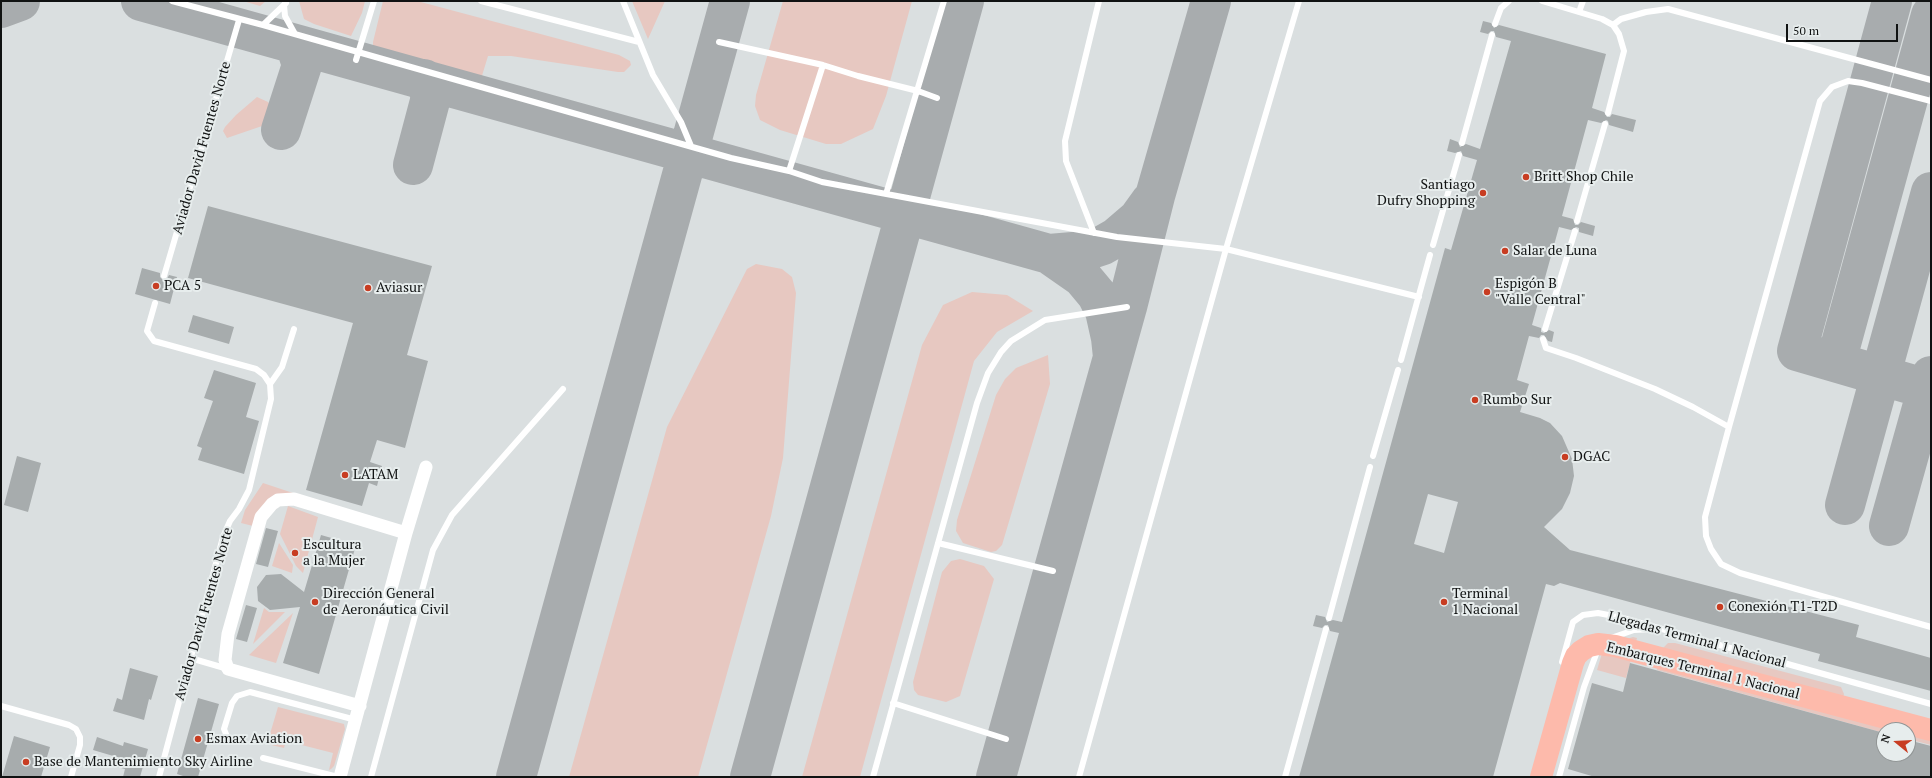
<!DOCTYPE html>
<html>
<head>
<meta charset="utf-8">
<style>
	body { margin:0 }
	#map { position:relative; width:1932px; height:778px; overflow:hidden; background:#dadfe0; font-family:"PT Serif",serif }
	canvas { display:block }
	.frame { position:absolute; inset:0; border:2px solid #101212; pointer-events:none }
	.north { position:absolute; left:1876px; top:722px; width:40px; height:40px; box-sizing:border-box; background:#e7eded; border:1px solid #919595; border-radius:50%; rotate:288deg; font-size:11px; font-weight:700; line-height:16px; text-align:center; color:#101212 }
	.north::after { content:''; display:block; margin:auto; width:14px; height:18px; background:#c83d22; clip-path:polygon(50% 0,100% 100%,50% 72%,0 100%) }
	.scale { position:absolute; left:1786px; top:24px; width:112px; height:18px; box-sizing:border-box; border:2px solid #101212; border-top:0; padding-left:5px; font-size:12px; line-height:14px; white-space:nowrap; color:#101212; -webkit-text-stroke:3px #e7eded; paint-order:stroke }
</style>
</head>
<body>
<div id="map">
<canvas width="1932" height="778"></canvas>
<div class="frame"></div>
<div class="north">N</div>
<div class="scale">50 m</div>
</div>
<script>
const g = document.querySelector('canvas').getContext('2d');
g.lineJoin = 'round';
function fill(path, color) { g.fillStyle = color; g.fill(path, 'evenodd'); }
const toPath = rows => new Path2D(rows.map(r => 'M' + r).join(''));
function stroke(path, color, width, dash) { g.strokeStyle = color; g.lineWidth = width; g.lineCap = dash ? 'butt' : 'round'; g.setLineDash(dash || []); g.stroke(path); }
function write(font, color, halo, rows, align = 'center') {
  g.font = font + ' "PT Serif",serif'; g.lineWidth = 4; g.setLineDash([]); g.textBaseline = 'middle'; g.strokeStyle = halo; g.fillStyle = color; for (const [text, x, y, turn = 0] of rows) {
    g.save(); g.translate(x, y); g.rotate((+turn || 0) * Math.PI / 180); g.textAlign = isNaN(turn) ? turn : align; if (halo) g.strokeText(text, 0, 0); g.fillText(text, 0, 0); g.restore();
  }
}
fill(toPath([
	[243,1,266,1,260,6],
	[299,1,365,1,362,13,351,36,314,24,304,19],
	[383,1,417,1,619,55,630,61,631,65,624,72,618,72,511,56,488,56,481,79,377,50,373,46,373,42],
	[632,1,665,1,648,39],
	[783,1,912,1,886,96,873,129,841,144,826,144,780,130,760,120,755,106,756,95],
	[257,97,268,102,271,107,269,118,265,125,227,138,223,131,225,127,236,115],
	[756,264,782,269,792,277,796,293,783,458,771,516,698,777,569,777,667,427,747,269],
	[972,292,1007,295,1033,311,997,332,974,361,860,777,802,777,922,345,943,305],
	[1048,355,1050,384,1002,545,996,551,991,552,963,543,956,531,957,520,996,395,1005,379,1016,368],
	[263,483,296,494,253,526,241,523,245,510],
	[288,506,318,517,303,573,296,566,280,534],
	[279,543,293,565,292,573,272,566],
	[960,559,984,566,994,579,960,696,946,702,918,695,914,690,913,682,942,572,951,561],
	[264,608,269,612,285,612,253,644],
	[293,613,276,663,249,655],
	[1633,637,1637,638,1626,678,1597,670,1603,650,1613,643],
	[1668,643,1675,643,1841,687,1844,694,1839,713,1906,730,1884,730,1884,733,1657,670,1663,648],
	[278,707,344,724,345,729,334,766,331,769,329,770,333,753,286,741,284,748,267,744],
	[1908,731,1931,736,1931,745,1908,739]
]), '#e7c8c1');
stroke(toPath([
	[141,1,1049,254,1082,277,1097,295,1105,311,1111,338,1113,357],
	[1892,1,1797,351,1927,389],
	[1,8,20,1],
	[281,130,302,65,295,44],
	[413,165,430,101,431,96,424,79],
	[1049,254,1085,251,1103,245,1117,237,1138,219,1151,201],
	[1836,362,1931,15],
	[1845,505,1931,192],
	[1889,526,1931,376],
	[516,777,730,1],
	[750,777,964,1],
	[996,777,1127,307,1155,196,1211,1]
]), '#a8acae', 40);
fill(toPath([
	[1483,21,1491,23,1494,28,1499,25,1606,54,1592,108,1604,112,1607,117,1610,117,1612,114,1636,120,1633,132,1609,125,1608,121,1606,120,1601,123,1588,120,1562,216,1573,219,1575,225,1578,225,1581,222,1595,226,1593,236,1579,232,1579,228,1576,227,1571,230,1559,227,1532,325,1541,328,1541,332,1544,333,1549,330,1554,332,1552,342,1548,341,1544,335,1541,335,1539,338,1529,336,1517,380,1529,384,1520,412,1540,418,1550,423,1562,436,1572,459,1574,476,1570,493,1562,509,1544,527,1570,550,1859,625,1856,637,1931,658,1931,691,1818,661,1820,654,1560,583,1554,586,1546,584,1493,777,1299,777,1339,633,1330,631,1328,625,1325,625,1322,628,1313,626,1316,615,1325,617,1327,622,1333,620,1342,622,1445,248,1451,250,1477,160,1463,156,1461,151,1455,153,1447,151,1450,139,1458,142,1460,147,1466,144,1480,149,1511,41,1496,37,1494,31,1491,31,1488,34,1480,32],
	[1428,494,1458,502,1444,553,1414,544],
	[208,206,432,266,407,355,428,361,405,448,377,440,370,462,382,466,377,486,369,483,362,506,306,490,353,323,188,278],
	[142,268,160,273,160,277,163,280,167,279,169,275,177,277,170,304,135,294],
	[193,315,234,327,229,344,188,332],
	[214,370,256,383,246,417,259,421,244,474,198,460,202,448,197,446,213,401,204,398],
	[17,456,41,463,28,512,4,505],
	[266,528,278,531,268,567,256,564],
	[321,535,356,545,319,674,283,663,300,607,270,610,258,601,257,587,266,575,281,574,304,592],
	[246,605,257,608,247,642,236,639],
	[1630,663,1884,733,1884,754,1908,754,1908,740,1931,746,1931,777,1595,777,1568,769,1592,683,1623,692],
	[130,668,158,676,151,700,149,699,144,720,113,711,117,698,122,700],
	[198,698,219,704,198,777,186,777,177,774],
	[14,736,50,747,41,777,2,777],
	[97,737,123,746,124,742,148,749,140,777,123,777,125,769,117,767,120,758,93,750]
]), '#a7acad');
stroke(toPath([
	[172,1,263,25,731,158,789,171,822,182,1117,237,1226,249,1419,297],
	[286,1,284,5,285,16,295,34],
	[481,1,639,42],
	[623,1,653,75,681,122,691,146],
	[1542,1,1602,19,1613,25,1619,34,1624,51,1608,113],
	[1579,12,1583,1],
	[1495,24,1501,8,1509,1],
	[263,25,286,3],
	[1613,25,1621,19,1646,12,1668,9,1931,80],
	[719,42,823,65,858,76,918,91,937,98],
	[356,60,374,1],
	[1462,143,1492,35],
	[789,171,823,65],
	[886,194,944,1],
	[1577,221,1605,124],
	[1094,233,1066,161,1065,141,1099,1],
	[1433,245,1459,155],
	[164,276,239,20],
	[155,303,147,331,154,341,256,369,264,375,270,384,271,399,249,490,239,509,230,521,223,537,159,777],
	[1545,329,1575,231],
	[1543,339,1546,348,1576,358,1655,389,1693,407,1729,427,1705,517,1706,536,1711,549,1721,564,1740,573,1931,627],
	[1401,360,1430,255],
	[270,384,282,367,294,329],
	[1729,427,1820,101,1832,87,1848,81,1862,83,1931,101],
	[1373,456,1398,370],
	[938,543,1053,571],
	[1329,618,1370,467],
	[1611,638,1634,630,1654,629],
	[190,658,228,669],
	[1562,662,1573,622,1583,615,1598,613,1619,617,1931,704],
	[893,703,1006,739],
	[1,706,69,725,76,729,80,737,80,745,71,777],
	[233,741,228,739,224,729,232,703,237,696,250,692,356,720],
	[263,758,338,777],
	[371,777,433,550,452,515,563,389],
	[873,777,977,403,988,373,1001,352,1011,341,1045,320,1127,307],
	[1079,777,1226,249,1299,1],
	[1285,777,1326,629],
	[1559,777,1584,687,1598,649]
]), '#fff', 6);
stroke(toPath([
	[360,706,228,669,225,660,228,634,261,517,272,504,278,500,294,499,406,533],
	[340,777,406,533,426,467]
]), '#fff', 13);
stroke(toPath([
	[1541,777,1573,663,1576,656,1581,651,1589,646,1598,644,1615,646,1931,730]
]), '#fdbaab', 22);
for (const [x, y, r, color] of [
	[1526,177,4,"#c83d22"],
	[1483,193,4,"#c83d22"],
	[1505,251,4,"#c83d22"],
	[156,286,4,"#c83d22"],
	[368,288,4,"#c83d22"],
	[1487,292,4,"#c83d22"],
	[1475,400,4,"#c83d22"],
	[1565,457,4,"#c83d22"],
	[345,475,4,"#c83d22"],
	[295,553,4,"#c83d22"],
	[315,602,4,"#c83d22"],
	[1444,602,4,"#c83d22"],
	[1720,607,4,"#c83d22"],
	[198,739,4,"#c83d22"],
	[26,762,4,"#c83d22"]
]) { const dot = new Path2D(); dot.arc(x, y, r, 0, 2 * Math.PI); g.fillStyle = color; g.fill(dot); stroke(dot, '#e7eded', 1.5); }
write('14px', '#101212', '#e7eded', [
	["Aviador David Fuentes Norte",202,148,-74],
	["Aviador David Fuentes Norte",204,614,-74],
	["Llegadas Terminal 1 Nacional",1697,640,15],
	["Embarques Terminal 1 Nacional",1703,671,14]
]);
write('14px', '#101212', '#e7eded', [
	["Britt Shop Chile",1534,177],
	["Santiago",1475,185,"right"],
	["Dufry Shopping",1475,201,"right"],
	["Salar de Luna",1513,251],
	["Espigón B",1495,284],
	["\"Valle Central\"",1495,300],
	["PCA 5",164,286],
	["Aviasur",376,288],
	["Rumbo Sur",1483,400],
	["DGAC",1573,457],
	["LATAM",353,475],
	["Escultura",303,545],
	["a la Mujer",303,561],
	["Dirección General",323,594],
	["de Aeronáutica Civil",323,610],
	["Terminal",1452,594],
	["1 Nacional",1452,610],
	["Conexión T1-T2D",1728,607],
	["Esmax Aviation",206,739],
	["Base de Mantenimiento Sky Airline",34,762]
], 'left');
</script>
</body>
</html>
